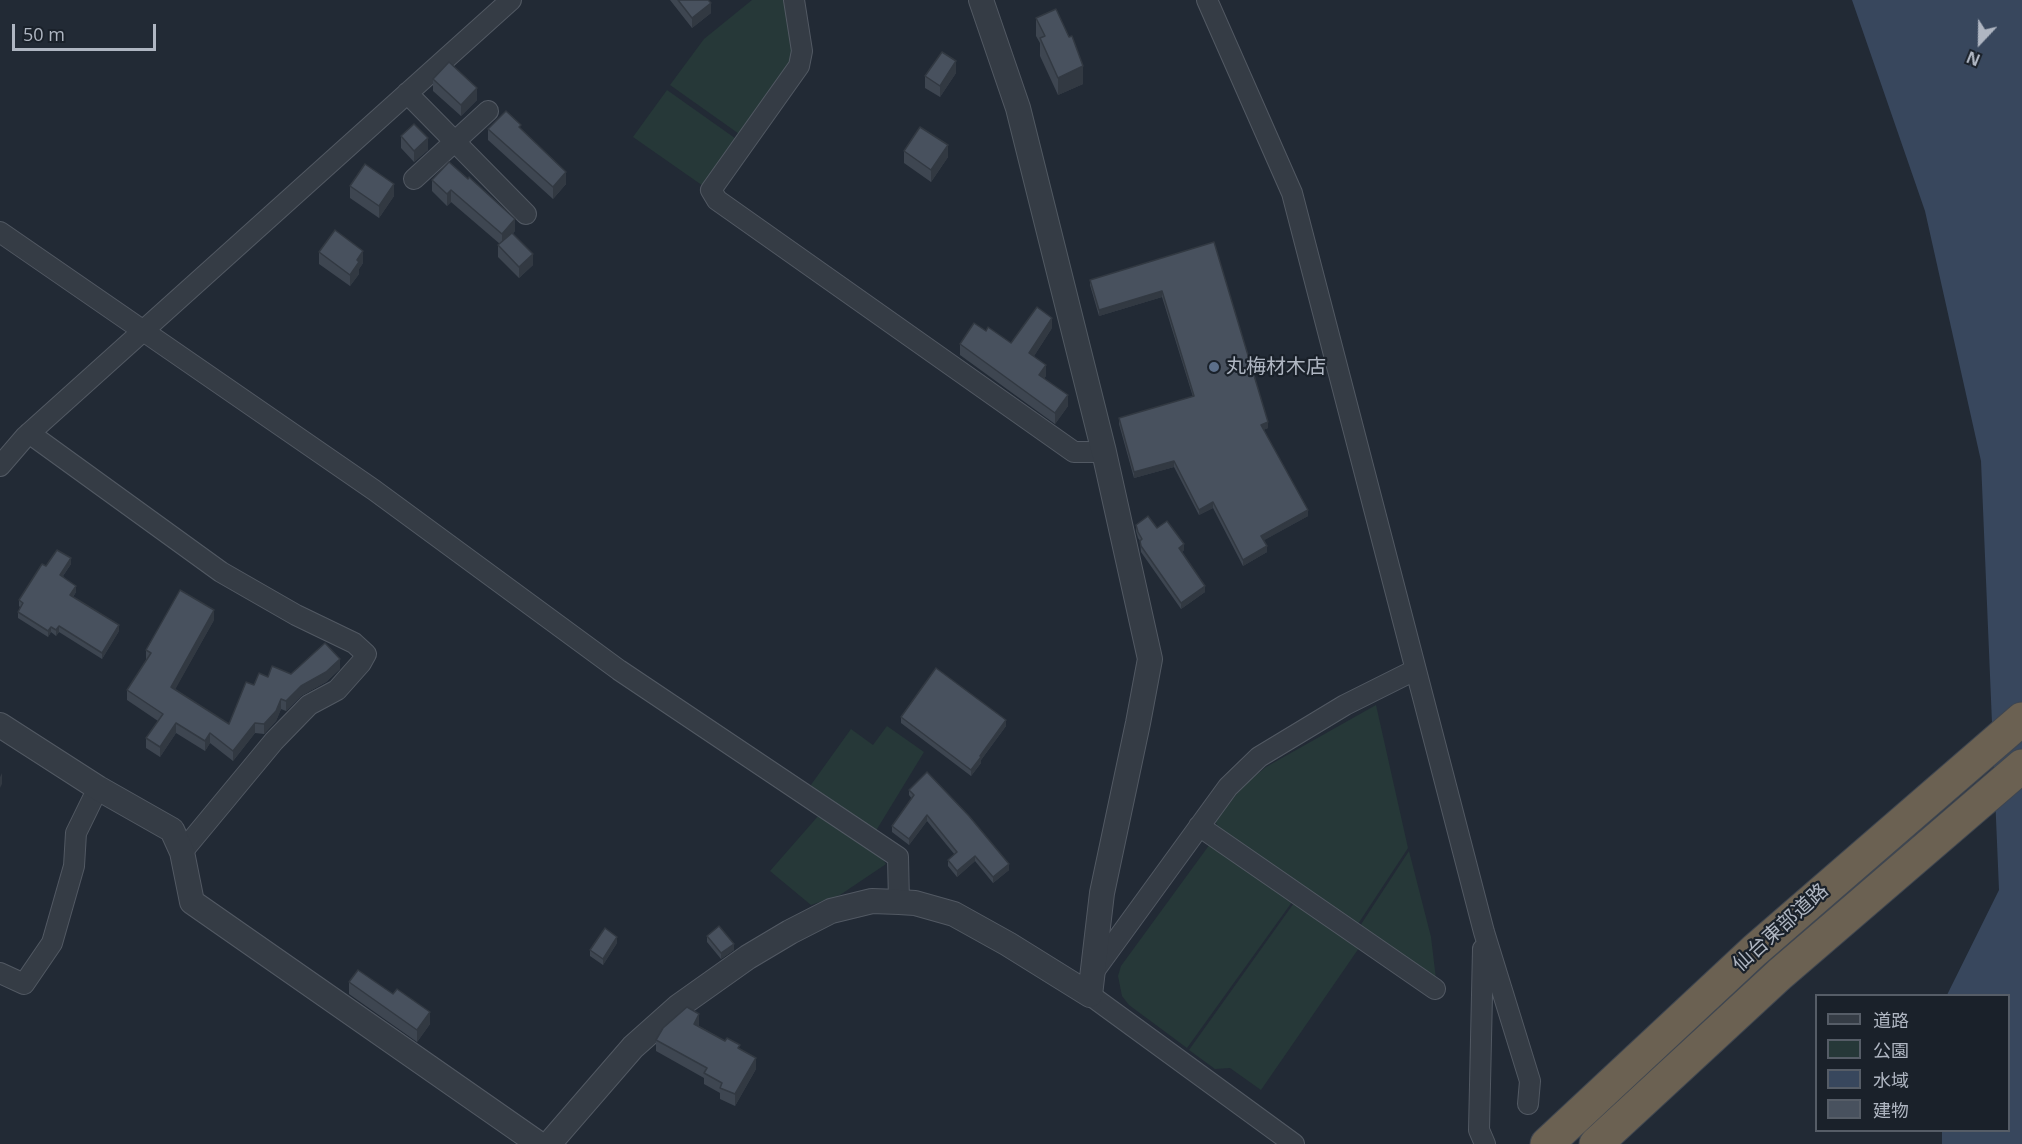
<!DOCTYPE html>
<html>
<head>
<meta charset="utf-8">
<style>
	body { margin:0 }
	#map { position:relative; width:2022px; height:1144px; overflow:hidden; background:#222a35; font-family:"Open Sans","Noto Sans JP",sans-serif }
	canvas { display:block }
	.legend { position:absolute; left:1815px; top:994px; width:195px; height:138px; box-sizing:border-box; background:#1a212a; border:2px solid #565d67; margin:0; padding:8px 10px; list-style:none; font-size:18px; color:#afb6c2 }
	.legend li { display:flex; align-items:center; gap:12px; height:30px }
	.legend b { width:30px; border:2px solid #565d67 }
	.north { position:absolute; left:1950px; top:12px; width:60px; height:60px; -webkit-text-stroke:4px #1a212a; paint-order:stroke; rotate:202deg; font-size:16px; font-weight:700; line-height:24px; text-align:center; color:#afb6c2 }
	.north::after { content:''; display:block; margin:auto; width:21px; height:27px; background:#afb6c2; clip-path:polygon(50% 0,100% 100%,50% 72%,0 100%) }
	.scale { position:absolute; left:12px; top:24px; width:144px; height:27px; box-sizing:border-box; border:3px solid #afb6c2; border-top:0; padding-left:8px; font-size:18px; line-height:21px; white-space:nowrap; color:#afb6c2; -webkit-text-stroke:4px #1a212a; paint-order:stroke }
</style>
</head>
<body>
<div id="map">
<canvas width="2022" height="1144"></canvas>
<ul class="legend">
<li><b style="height:8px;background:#353c45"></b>道路</li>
<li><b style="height:16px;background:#263838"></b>公園</li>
<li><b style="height:16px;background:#38475d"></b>水域</li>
<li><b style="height:16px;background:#48515e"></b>建物</li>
</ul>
<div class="north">N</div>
<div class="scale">50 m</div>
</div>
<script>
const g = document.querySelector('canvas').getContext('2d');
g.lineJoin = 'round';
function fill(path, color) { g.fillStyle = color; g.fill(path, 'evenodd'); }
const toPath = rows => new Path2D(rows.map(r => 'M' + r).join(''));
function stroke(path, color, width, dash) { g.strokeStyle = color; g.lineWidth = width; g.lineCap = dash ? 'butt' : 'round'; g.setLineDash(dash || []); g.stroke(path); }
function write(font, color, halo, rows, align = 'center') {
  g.font = font + ' "Open Sans","Noto Sans JP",sans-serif'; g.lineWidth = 4.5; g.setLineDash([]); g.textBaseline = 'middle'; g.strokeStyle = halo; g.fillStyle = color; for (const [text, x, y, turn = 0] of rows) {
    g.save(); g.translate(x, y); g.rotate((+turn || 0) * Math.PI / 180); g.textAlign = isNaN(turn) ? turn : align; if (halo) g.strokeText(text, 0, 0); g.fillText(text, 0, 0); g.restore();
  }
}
fill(toPath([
	[752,0,788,0,794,58,742,136,670,85,704,39],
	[667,90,739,141,706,188,633,137],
	[1376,705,1408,848,1358,924,1219,828,1215,821,1244,785,1266,767],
	[887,726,924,752,874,834,808,789,851,729,873,745],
	[819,815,881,857,886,864,840,895,811,905,770,871],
	[1210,844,1292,902,1187,1048,1129,1005,1122,996,1118,976,1121,966],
	[1409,851,1431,937,1436,979,1360,926],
	[1294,903,1359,948,1261,1090,1230,1068,1215,1069,1189,1050]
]), '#263838');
fill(toPath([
	[1852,0,2022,0,2022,1144,1942,1144,1942,1131,2008,1130,2008,996,1947,995,1999,890,1981,461,1925,211]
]), '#38475d');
const minor = toPath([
	[794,0,802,51,799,66,711,190,717,200,1074,452,1104,452],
	[1207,0,1292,193,1484,932,1530,1081,1528,1104],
	[407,93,526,214],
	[414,179,488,111],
	[0,232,374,490,619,670,898,857,899,902],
	[29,433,221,572,296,615,354,643,366,654,361,663,337,690,309,705,274,741,182,852],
	[0,466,25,437,511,0],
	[1199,826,1435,989],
	[1483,949,1479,1130,1485,1144],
	[0,973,24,984,52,943,74,866,76,833,98,788],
	[1092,974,1228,787,1259,757,1345,705,1415,670],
	[1090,995,1294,1144]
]);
const tertiary = toPath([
	[0,725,98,788,172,830,182,852,192,902,539,1144],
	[549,1144,633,1047,679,1006,748,957,790,932,831,911,872,901,899,902,915,903,954,914,1008,944,1090,995,1102,893,1138,723,1150,659,1104,452,1018,108,981,0]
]);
const motorway = toPath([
	[1547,1144,1754,951,2022,719],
	[1596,1144,1780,974,2022,766]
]);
stroke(minor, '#525963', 22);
stroke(tertiary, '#525963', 26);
stroke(motorway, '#3f4650', 35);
stroke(minor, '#353c45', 20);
stroke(tertiary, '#353c45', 24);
stroke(motorway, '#6b6152', 33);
fill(toPath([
	[670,0,708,0,711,13,692,28],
	[1036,18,1083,84,1058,95,1040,56,1040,43,1036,36],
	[956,73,940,97,925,88,925,76],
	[433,79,477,100,461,116,433,91],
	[488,129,521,129,566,184,553,199,488,140],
	[401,136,428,150,414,162,401,148],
	[904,151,948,157,931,182,904,163],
	[449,162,515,231,513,233,533,265,519,278,498,257,498,245,500,244,451,202,447,206,432,191,432,180],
	[350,186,394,196,379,218,350,198],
	[1214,242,1268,428,1263,430,1308,516,1264,540,1267,552,1243,566,1213,508,1199,515,1174,467,1134,478,1119,424,1119,418,1193,397,1162,297,1099,316,1090,285,1090,280],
	[319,252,363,263,359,269,359,274,350,286,319,264],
	[1052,328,1034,356,1046,376,1044,378,1068,406,1055,424,960,355,960,344,1011,343],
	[1136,525,1157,528,1184,550,1182,552,1205,592,1181,609,1141,552,1140,541,1138,538,1136,531],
	[71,564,63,576,76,592,73,597,119,631,102,659,59,632,56,636,51,632,48,637,18,618,18,612,20,607,19,606,19,600,46,566],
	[214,620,175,689,229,724,254,685,268,677,340,669,326,682,301,696,286,711,281,709,276,721,264,734,255,733,233,761,210,743,205,751,176,733,160,757,146,748,146,738,158,721,127,700,127,690,146,660,146,650],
	[901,717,1006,726,981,760,981,763,971,776,901,723],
	[909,790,1009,870,993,883,975,861,957,877,948,866,948,860,955,855,927,821,909,845,892,832,892,826,912,799,909,795],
	[707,936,734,950,721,959,707,942],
	[617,943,603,965,590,956,590,950],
	[349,982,393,994,430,1024,417,1042,349,994],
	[699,1026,740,1049,756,1069,735,1106,720,1099,720,1093,704,1084,704,1078,656,1051,656,1040]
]), '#3e4651');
fill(toPath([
	[711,3,711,13,692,28,692,18],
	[956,61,956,73,940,97,940,86],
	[1083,66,1083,84,1058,95,1058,78],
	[477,88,477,100,461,116,461,105],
	[428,138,428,150,414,162,414,151],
	[948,145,948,157,931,182,931,170],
	[566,172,566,184,553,199,553,187],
	[394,184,394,196,379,218,379,206],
	[451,190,451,202,447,206,447,194],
	[515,219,515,231,502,245,502,234],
	[363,251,363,263,359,269,359,274,350,286,350,275,357,260],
	[533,254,533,265,519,278,519,267],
	[1162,291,1162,297,1099,316,1099,310],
	[1052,318,1052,328,1029,364,1029,353],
	[1046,365,1046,376,1039,386,1039,375],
	[1068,395,1068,406,1055,424,1055,413],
	[1268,422,1268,428,1261,431,1261,425],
	[1174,461,1174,467,1134,478,1134,472],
	[1213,502,1213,508,1199,515,1199,510],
	[1308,510,1308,516,1261,542,1261,536],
	[1184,544,1184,550,1179,554,1179,548],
	[1267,546,1267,552,1243,566,1243,560],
	[71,558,71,564,60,580,60,575],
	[76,586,76,592,70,601,70,595],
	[1205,586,1205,592,1181,609,1181,603],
	[214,610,214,620,171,697,171,687],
	[119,625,119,631,102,659,102,653],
	[59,626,59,632,56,636,56,630],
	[51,627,51,632,48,637,48,631],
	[340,659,340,669,326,682,301,696,286,711,286,701,301,686],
	[281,699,281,709,276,721,264,734,264,724],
	[1006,720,1006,726,981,760,981,763,971,776,971,770,980,756],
	[176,723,176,733,160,757,160,747],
	[255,723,255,733,233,761,233,751],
	[210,733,210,743,205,751,205,741],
	[2,773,2,784,0,788,0,777],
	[927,815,927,821,909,845,909,839],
	[975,856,975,861,957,877,957,871],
	[1009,864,1009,870,993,883,993,877],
	[617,937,617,943,603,965,603,959],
	[734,944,734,950,721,959,721,953],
	[430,1012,430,1024,417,1042,417,1030],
	[699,1014,699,1026,694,1035,694,1024],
	[756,1058,756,1069,735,1106,735,1094]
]), '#323942');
const building = toPath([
	[678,0,708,0,711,3,692,18,678,0],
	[1056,9,1069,37,1072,36,1083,66,1058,78,1040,38,1045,36,1036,18,1056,9],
	[942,52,956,61,940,86,925,76,942,52],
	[449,62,477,88,461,105,433,79,449,62],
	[506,111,521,125,519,127,566,172,553,187,488,129,506,111],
	[414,124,428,138,414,151,401,136,414,124],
	[920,127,948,145,931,170,904,151,920,127],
	[449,162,468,179,469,177,515,219,502,234,451,190,447,194,432,180,449,162],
	[365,164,394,184,379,206,350,186,365,164],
	[335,230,363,251,357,260,359,262,350,275,319,252,335,230],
	[512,233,533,254,519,267,498,245,512,233],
	[1214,242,1268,422,1261,425,1308,510,1261,536,1267,546,1243,560,1213,502,1199,510,1174,461,1134,472,1119,418,1194,396,1162,291,1099,310,1090,280,1214,242],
	[1037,307,1052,318,1029,353,1046,365,1039,375,1068,395,1055,413,960,344,974,323,986,331,988,327,1011,343,1037,307],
	[1148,516,1157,528,1167,521,1184,544,1179,548,1205,586,1181,603,1141,546,1140,541,1142,539,1138,532,1136,525,1148,516],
	[57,550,71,558,60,575,76,586,70,595,119,625,102,653,59,626,56,630,51,627,48,631,18,612,23,603,19,600,42,564,46,566,57,550],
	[180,590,214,610,171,687,229,724,246,682,254,685,259,673,268,677,272,666,291,674,325,643,340,659,326,672,301,686,286,701,281,699,276,711,264,724,255,723,233,751,210,733,205,741,176,723,160,747,146,738,163,714,127,690,151,653,146,650,180,590],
	[936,668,1006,720,980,756,981,757,971,770,901,717,936,668],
	[927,772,969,816,1009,864,993,877,975,856,957,871,948,860,957,852,927,815,909,839,892,826,914,795,909,790,927,772],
	[719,926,734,944,721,953,707,936,719,926],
	[605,928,617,937,603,959,590,950,605,928],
	[358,970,393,994,397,989,430,1012,417,1030,349,982,358,970],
	[687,1007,699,1014,694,1024,725,1041,727,1038,740,1045,738,1048,756,1058,735,1094,720,1088,722,1083,704,1073,707,1068,656,1040,663,1028,687,1007]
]);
fill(building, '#48515e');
stroke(building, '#323942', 1.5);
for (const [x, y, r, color] of [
	[1214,367,6,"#5c6f8a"]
]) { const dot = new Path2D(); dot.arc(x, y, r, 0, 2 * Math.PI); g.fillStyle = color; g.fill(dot); stroke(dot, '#1a212a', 2); }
write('20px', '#afb6c2', '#1a212a', [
	["丸梅材木店",1226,367]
], 'left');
write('20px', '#afb6c2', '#1a212a', [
	["仙台東部道路",1781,928,-42]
]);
</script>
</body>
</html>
